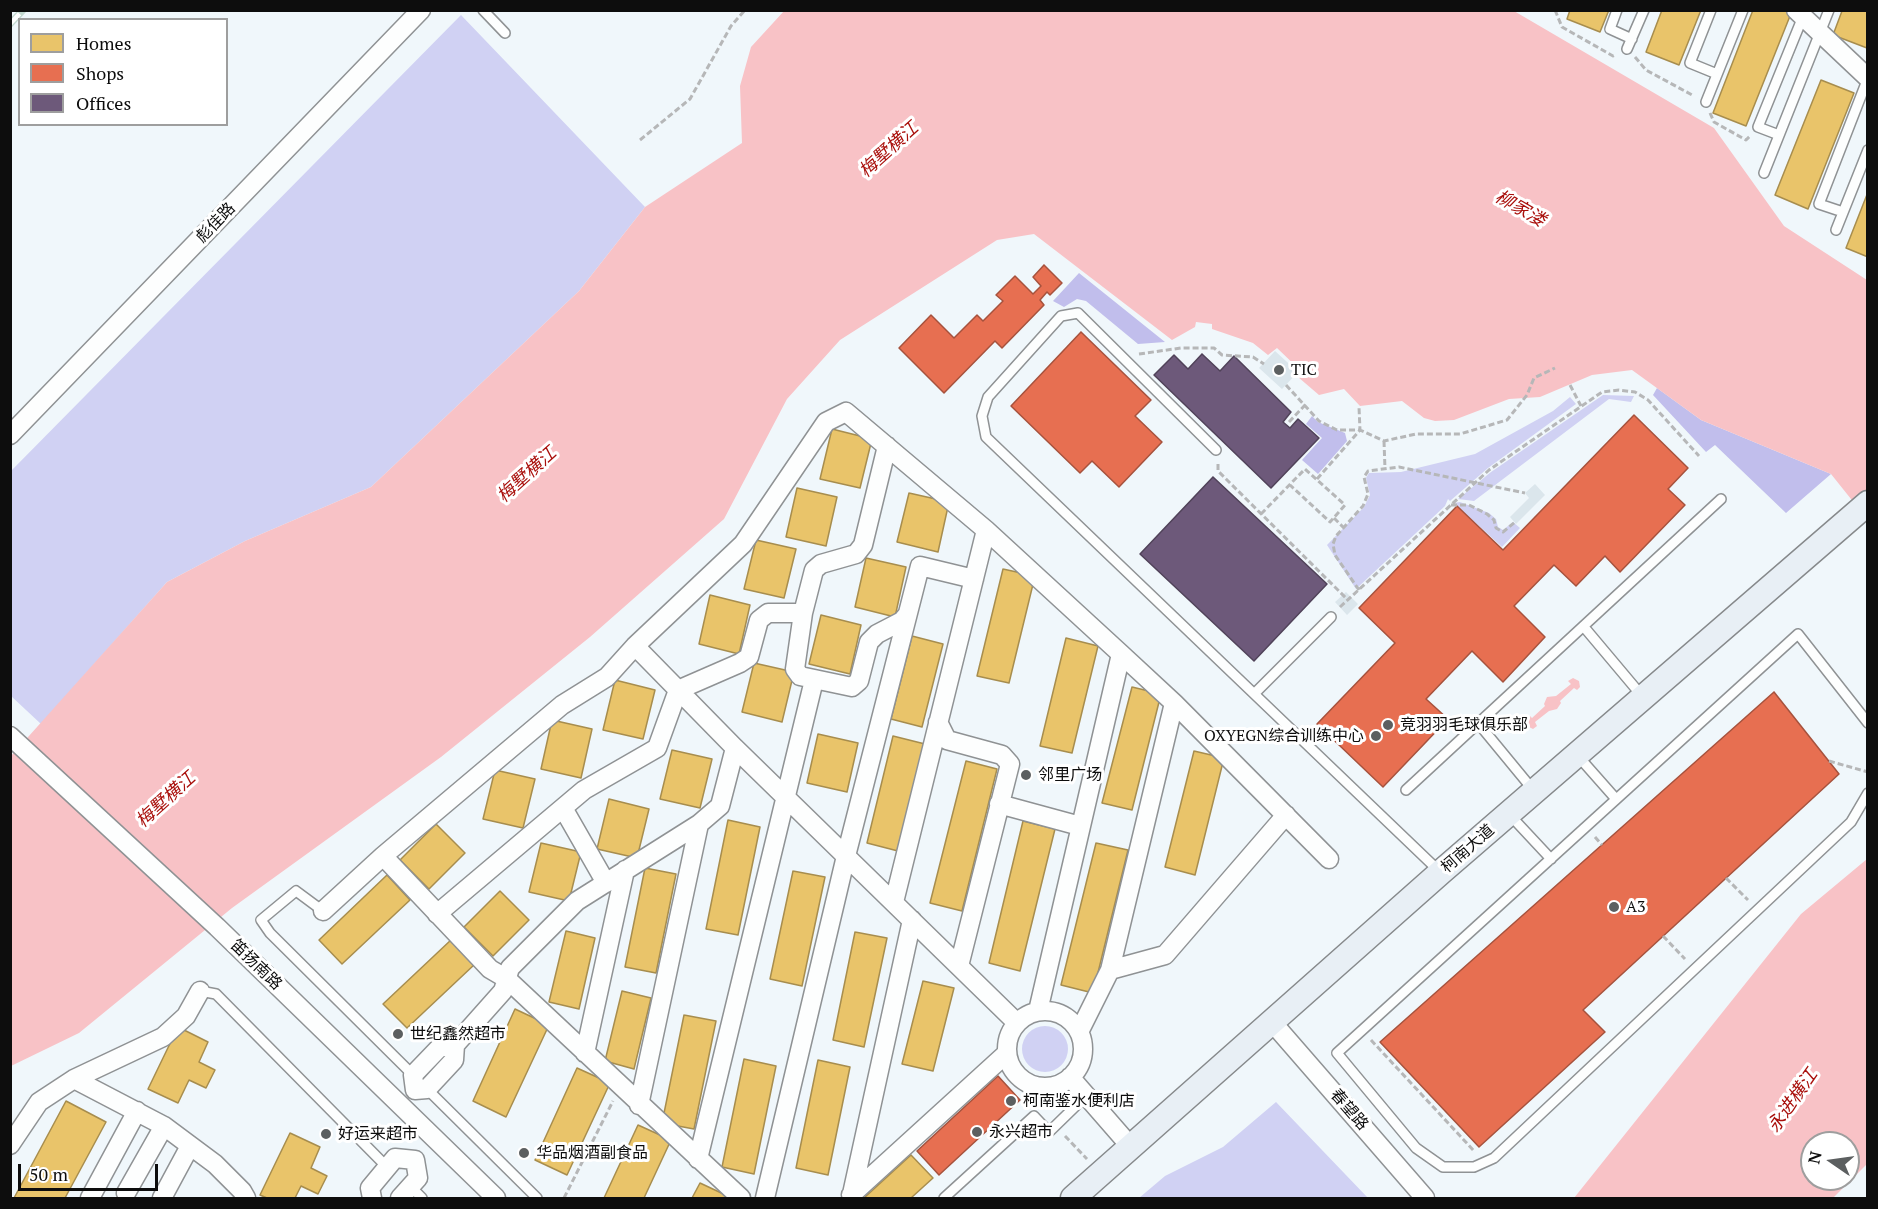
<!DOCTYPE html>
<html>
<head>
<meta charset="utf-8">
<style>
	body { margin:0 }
	#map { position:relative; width:1878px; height:1209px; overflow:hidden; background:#f0f7fb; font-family:"PT Serif",serif }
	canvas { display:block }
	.frame { position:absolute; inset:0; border:12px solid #0d0d0d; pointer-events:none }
	.legend { position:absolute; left:18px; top:18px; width:210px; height:108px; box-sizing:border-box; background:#fff; border:2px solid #9e9e9e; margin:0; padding:8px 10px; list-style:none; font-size:18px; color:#0d0d0d }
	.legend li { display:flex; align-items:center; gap:12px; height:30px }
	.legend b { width:30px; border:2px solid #9e9e9e }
	.north { position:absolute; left:1800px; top:1131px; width:60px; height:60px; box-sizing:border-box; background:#fff; border:2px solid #9e9e9e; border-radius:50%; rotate:283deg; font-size:16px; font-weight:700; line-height:24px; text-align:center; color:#0d0d0d }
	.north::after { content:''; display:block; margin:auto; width:21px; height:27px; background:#5c5f60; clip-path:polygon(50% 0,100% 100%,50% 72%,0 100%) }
	.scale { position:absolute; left:18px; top:1164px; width:140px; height:27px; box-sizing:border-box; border:3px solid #0d0d0d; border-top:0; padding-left:8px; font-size:18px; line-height:21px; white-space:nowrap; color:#0d0d0d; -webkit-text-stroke:4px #fff; paint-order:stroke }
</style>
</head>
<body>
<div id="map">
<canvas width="1878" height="1209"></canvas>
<div class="frame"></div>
<ul class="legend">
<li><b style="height:16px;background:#e9c46a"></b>Homes</li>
<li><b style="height:16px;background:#e76f51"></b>Shops</li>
<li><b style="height:16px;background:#6d597a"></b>Offices</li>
</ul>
<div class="north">N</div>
<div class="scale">50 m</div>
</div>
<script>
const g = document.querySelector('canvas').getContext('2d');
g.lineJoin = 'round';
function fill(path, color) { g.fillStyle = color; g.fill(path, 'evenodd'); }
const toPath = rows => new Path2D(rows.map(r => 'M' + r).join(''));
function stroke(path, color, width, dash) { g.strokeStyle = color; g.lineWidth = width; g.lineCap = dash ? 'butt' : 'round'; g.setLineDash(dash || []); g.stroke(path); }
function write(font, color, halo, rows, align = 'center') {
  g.font = font + ' "PT Serif","Noto Sans SC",serif'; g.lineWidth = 6; g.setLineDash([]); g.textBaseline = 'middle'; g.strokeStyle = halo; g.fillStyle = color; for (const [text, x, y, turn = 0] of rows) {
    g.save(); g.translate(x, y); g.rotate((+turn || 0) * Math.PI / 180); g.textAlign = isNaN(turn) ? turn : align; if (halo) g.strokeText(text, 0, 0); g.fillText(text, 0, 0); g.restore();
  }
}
fill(toPath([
	[461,15,645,207,579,291,371,487,245,541,167,582,41,724,11,696,10,472],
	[1603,395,1634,396,1631,402,1609,399,1474,501,1458,499,1491,472],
	[1570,397,1576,404,1488,468,1450,501,1448,499,1445,506,1356,589,1327,545,1364,507,1370,495,1366,478,1369,473,1401,472,1475,454,1553,411],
	[1460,502,1489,513,1496,519,1498,527,1503,530,1513,522,1520,528,1502,547,1454,503],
	'1022 1049a23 23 0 1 1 46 0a23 23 0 1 1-46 0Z',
	[1276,1102,1368,1198,1139,1198,1165,1176,1223,1147]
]), '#d0d1f3');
fill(toPath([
	[1079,273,1165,342,1138,344,1086,301,1077,299,1064,307,1053,301],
	[1657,388,1701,420,1831,474,1786,513,1715,445,1706,452,1653,395],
	[1312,416,1318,422,1345,433,1347,441,1318,474,1302,460,1322,438,1306,424]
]), '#c1beec');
fill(toPath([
	[1275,351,1298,372,1282,389,1259,368],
	[1535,484,1545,495,1516,524,1510,517,1529,498,1525,493],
	[1346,592,1358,604,1347,615,1335,602]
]), '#dbe6ec');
fill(toPath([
	[784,11,1514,11,1714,128,1784,226,1867,280,1867,519,1831,474,1701,420,1632,370,1592,375,1540,397,1509,399,1454,420,1435,421,1424,418,1402,401,1360,406,1344,389,1319,395,1298,377,1302,372,1277,348,1268,355,1253,343,1212,329,1212,324,1196,322,1195,327,1172,340,1034,234,997,240,840,340,787,399,724,519,590,637,441,757,232,908,79,1033,11,1066,11,756,167,582,245,541,371,487,579,291,645,207,742,143,740,86,751,47],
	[1573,678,1579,681,1580,687,1577,690,1574,688,1560,701,1561,703,1557,709,1549,711,1535,722,1537,726,1533,729,1527,726,1525,720,1530,716,1532,718,1545,706,1544,704,1547,697,1556,696,1571,684,1568,681],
	[1867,859,1867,1164,1833,1198,1574,1198,1801,914],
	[1812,1143,1848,1143,1848,1179,1812,1179]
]), '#f8c2c6');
const homes = toPath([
	[1570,10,1609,10,1600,32,1567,19,1570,10],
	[1662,10,1701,10,1679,65,1646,52,1662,10],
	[1753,10,1792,11,1746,126,1713,113,1753,10],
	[1868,10,1867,48,1833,35,1842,11,1868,10],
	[1821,80,1854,93,1808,209,1775,195,1821,80],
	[1868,192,1868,257,1846,248,1868,192],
	[832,429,872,439,860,488,820,479,832,429],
	[797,488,837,497,826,546,786,537,797,488],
	[909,493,949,502,938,552,897,542,909,493],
	[756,540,796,549,784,598,744,589,756,540],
	[866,558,906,567,895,617,855,607,866,558],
	[1003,569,1035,576,1009,683,977,676,1003,569],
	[710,595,750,605,739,654,699,644,710,595],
	[821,615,861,625,850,674,809,664,821,615],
	[912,636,943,644,922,727,891,719,912,636],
	[1066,638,1098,646,1072,753,1040,746,1066,638],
	[754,663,794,672,782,722,742,712,754,663],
	[615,680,655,690,643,739,603,730,615,680],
	[1132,687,1161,694,1132,810,1102,803,1132,687],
	[552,720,592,729,581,778,541,769,552,720],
	[818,734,858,743,847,792,807,783,818,734],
	[893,736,925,744,898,851,867,843,893,736],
	[672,750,712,759,700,808,660,799,672,750],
	[1194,751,1224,758,1195,875,1165,867,1194,751],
	[966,761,997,769,962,911,930,903,966,761],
	[495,770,535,779,523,828,483,819,495,770],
	[609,799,649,809,637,858,597,849,609,799],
	[728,820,760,827,738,935,706,929,728,820],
	[1023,821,1055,829,1020,971,989,963,1023,821],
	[436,824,465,853,429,889,400,860,436,824],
	[541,843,581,852,569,901,529,892,541,843],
	[1096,843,1128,850,1093,993,1061,985,1096,843],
	[645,868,676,874,656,973,625,967,645,868],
	[793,871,825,877,802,986,770,979,793,871],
	[387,875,410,900,342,964,319,940,387,875],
	[500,891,529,920,493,956,464,927,500,891],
	[566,931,595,938,579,1009,549,1002,566,931],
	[855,932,887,938,864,1047,833,1040,855,932],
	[452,939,475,964,407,1028,383,1004,452,939],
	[923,981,954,988,933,1071,902,1064,923,981],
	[622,991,651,998,634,1069,605,1061,622,991],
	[515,1009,549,1025,506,1117,473,1101,515,1009],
	[684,1015,716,1021,694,1129,662,1123,684,1015],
	[178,1027,208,1042,199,1062,215,1070,206,1088,189,1080,178,1103,148,1089,178,1027],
	[744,1059,776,1066,754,1174,722,1167,744,1059],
	[818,1060,850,1067,828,1175,796,1168,818,1060],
	[577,1068,610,1083,567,1175,535,1160,577,1068],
	[66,1101,106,1122,65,1198,14,1198,66,1101],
	[638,1125,671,1140,644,1198,604,1198,638,1125],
	[290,1133,320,1147,311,1168,327,1176,318,1194,301,1186,295,1198,267,1198,260,1195,290,1133],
	[911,1155,933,1178,911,1198,864,1198,911,1155],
	[700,1183,732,1198,692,1198,700,1183]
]);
fill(homes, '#e9c46a');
stroke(homes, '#a78d4e', 1.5);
const shops = toPath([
	[1044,265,1062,283,1050,295,1047,292,1040,300,1044,305,1002,348,995,341,944,393,899,348,931,315,954,338,977,315,983,321,1003,301,996,295,1015,276,1033,294,1041,286,1033,277,1044,265],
	[1081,332,1151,400,1135,416,1162,442,1119,487,1092,461,1080,473,1011,406,1081,332],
	[1634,415,1688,468,1668,489,1685,505,1620,572,1605,556,1576,586,1554,565,1514,606,1545,637,1503,682,1472,651,1426,699,1448,719,1383,787,1317,724,1395,643,1359,608,1457,506,1503,550,1634,415],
	[1774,692,1839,774,1583,1010,1605,1032,1479,1147,1380,1042,1774,692],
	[998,1076,1020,1100,939,1175,917,1151,998,1076]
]);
fill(shops, '#e76f51');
stroke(shops, '#a6523d', 1.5);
const offices = toPath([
	[1202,354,1220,371,1234,356,1291,412,1283,422,1290,428,1298,419,1319,438,1271,488,1154,375,1174,355,1188,369,1202,354],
	[1213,477,1327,584,1254,661,1140,554,1213,477]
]);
fill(offices, '#6d597a');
stroke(offices, '#504259', 1.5);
const lane = toPath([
	[483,10,505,33],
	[1617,10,1610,29,1632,39],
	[1711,10,1690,63,1717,74],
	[1627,49,1644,10],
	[1706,102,1743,10],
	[1779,135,1758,127,1804,14],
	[1764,173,1829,10],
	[1843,212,1819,204,1868,78],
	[1836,230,1868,150],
	[1216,450,1078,313,1061,316,988,397,982,416,986,437,1439,871],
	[1584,627,1642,696],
	[1255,693,1331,617],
	[1478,723,1534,791],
	[1868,723,1798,634,1337,1053,1416,1148,1443,1167,1474,1167,1494,1158,1851,822,1868,793],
	[1578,756,1616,799],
	[1406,790,1721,499],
	[1509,814,1551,859],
	[323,911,296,891,261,920,270,933,413,1075],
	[200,991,216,994,387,1167],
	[427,1089,537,1198],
	[411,1187,422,1198],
	[944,1198,1034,1116,1049,1132,1087,1095]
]);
const street = toPath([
	[1796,10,1868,78],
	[10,435,421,10],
	[803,613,795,669,800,676,852,687,859,681,869,642,877,634,902,621,907,615],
	[635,646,735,748,1017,1023],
	[938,722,947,740,1002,755,1010,764,959,966],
	[10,736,217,927,496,1198],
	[999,804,1080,826],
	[563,808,606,883],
	[383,856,490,969,507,979,741,1198],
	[894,902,986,530],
	[323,911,383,856,562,705,607,677,635,646,743,544,826,422,846,412,986,530,1121,654,1174,703,1329,859],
	[437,914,584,790,657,748,678,690,740,663,749,657,759,620,768,613,803,613,814,570,821,564,856,554,863,545,887,446],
	[1110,970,1165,955,1286,815],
	[1038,1011,1121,654],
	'1007 1049a38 38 0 1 1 76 0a38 38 0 1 1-76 0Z',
	[1272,1022,1425,1198],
	[1079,1032,1110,970,1174,703],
	[455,1045,503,991,510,968,577,901,699,824,720,806,735,748],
	[455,1045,454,1060,427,1089,415,1090,413,1075,439,1048,455,1045],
	[585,1053,625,870],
	[1070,1077,1131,1147],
	[74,1079,164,1126,215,1164,242,1191,246,1198],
	[639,1105,699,824],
	[10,1145,39,1102,74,1079,163,1037,186,1016,200,991],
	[698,1159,814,680],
	[126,1193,164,1126],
	[852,1194,912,920],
	[851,1195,1007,1053],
	[90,1198,137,1111],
	[162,1198,190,1146],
	[372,1198,370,1188,395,1158,415,1160,418,1178,400,1198],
	[765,1198,846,856,920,566,974,579]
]);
const secondary = toPath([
	[1073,1198,1441,872,1868,503]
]);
stroke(lane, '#8f9294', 12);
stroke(street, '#8f9294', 21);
stroke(secondary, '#86898b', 27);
stroke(toPath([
	[1555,10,1562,27,1613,56,1615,55],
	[1635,57,1646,70,1694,96],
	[1710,113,1714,122,1746,140,1750,136],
	[640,140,690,99,731,26,745,10],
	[1139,354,1181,348,1214,348,1222,355,1253,357,1264,364],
	[1286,385,1319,421,1337,430,1360,430,1384,441,1416,434,1460,434,1507,420,1527,395,1534,378,1555,368],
	[1570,385,1581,406],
	[1289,422,1306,404],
	[1384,441,1385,469],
	[1218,464,1218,471,1348,600],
	[1317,479,1360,430,1359,407],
	[1451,505,1469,505,1487,514,1494,520,1496,528,1503,532,1515,522],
	[1261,514,1305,469,1345,505,1330,522,1290,485],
	[1334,518,1343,527],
	[1359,590,1335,555,1333,544,1336,536,1363,506,1368,494,1364,477,1368,471,1399,467,1525,493],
	[1340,607,1489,470,1602,392,1619,390,1635,392,1648,400,1699,456],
	[1829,761,1868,772],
	[1595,837,1602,845],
	[1726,878,1748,900],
	[1663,936,1685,959],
	[1371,1040,1475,1152],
	[1065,1136,1087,1159],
	[564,1198,613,1101]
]), '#b6b7b8', 3, [6, 3]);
stroke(lane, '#fdfefe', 9);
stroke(street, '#fdfefe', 18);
stroke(secondary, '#e8eff5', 24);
const rail = toPath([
	[10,24,23,10]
]);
stroke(rail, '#c2d8cf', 7);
stroke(rail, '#fff', 4.5, [14]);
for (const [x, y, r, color] of [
	[1279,370,6,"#5c5f60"],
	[1388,725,6,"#5c5f60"],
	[1376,736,6,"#5c5f60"],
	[1026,775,6,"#5c5f60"],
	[1614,907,6,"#5c5f60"],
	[398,1034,6,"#5c5f60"],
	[1011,1101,6,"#5c5f60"],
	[977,1132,6,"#5c5f60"],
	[326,1134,6,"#5c5f60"],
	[524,1153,6,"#5c5f60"]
]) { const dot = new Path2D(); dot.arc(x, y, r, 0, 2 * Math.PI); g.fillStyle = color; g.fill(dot); stroke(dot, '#fff', 2); }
write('16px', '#0d0d0d', '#fff', [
	["彪佳路",216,223,-46],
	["柯南大道",1468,849,-41],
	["笛扬南路",256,965,44],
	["春望路",1349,1110,49]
]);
write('16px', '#0d0d0d', '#fff', [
	["TIC",1291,370],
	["竞羽羽毛球俱乐部",1400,725],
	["OXYEGN综合训练中心",1364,736,"right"],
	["邻里广场",1038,775],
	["A3",1626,907],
	["世纪鑫然超市",410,1034],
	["柯南鉴水便利店",1023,1101],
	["永兴超市",989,1132],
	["好运来超市",338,1134],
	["华品烟酒副食品",536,1153]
], 'left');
write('italic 18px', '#a90f0b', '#fff', [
	["梅墅横江",889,150,-42],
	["柳家溇",1520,209,30],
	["梅墅横江",527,475,-42],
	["梅墅横江",166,800,-42],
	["永进横江",1793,1101,-55]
]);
</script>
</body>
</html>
